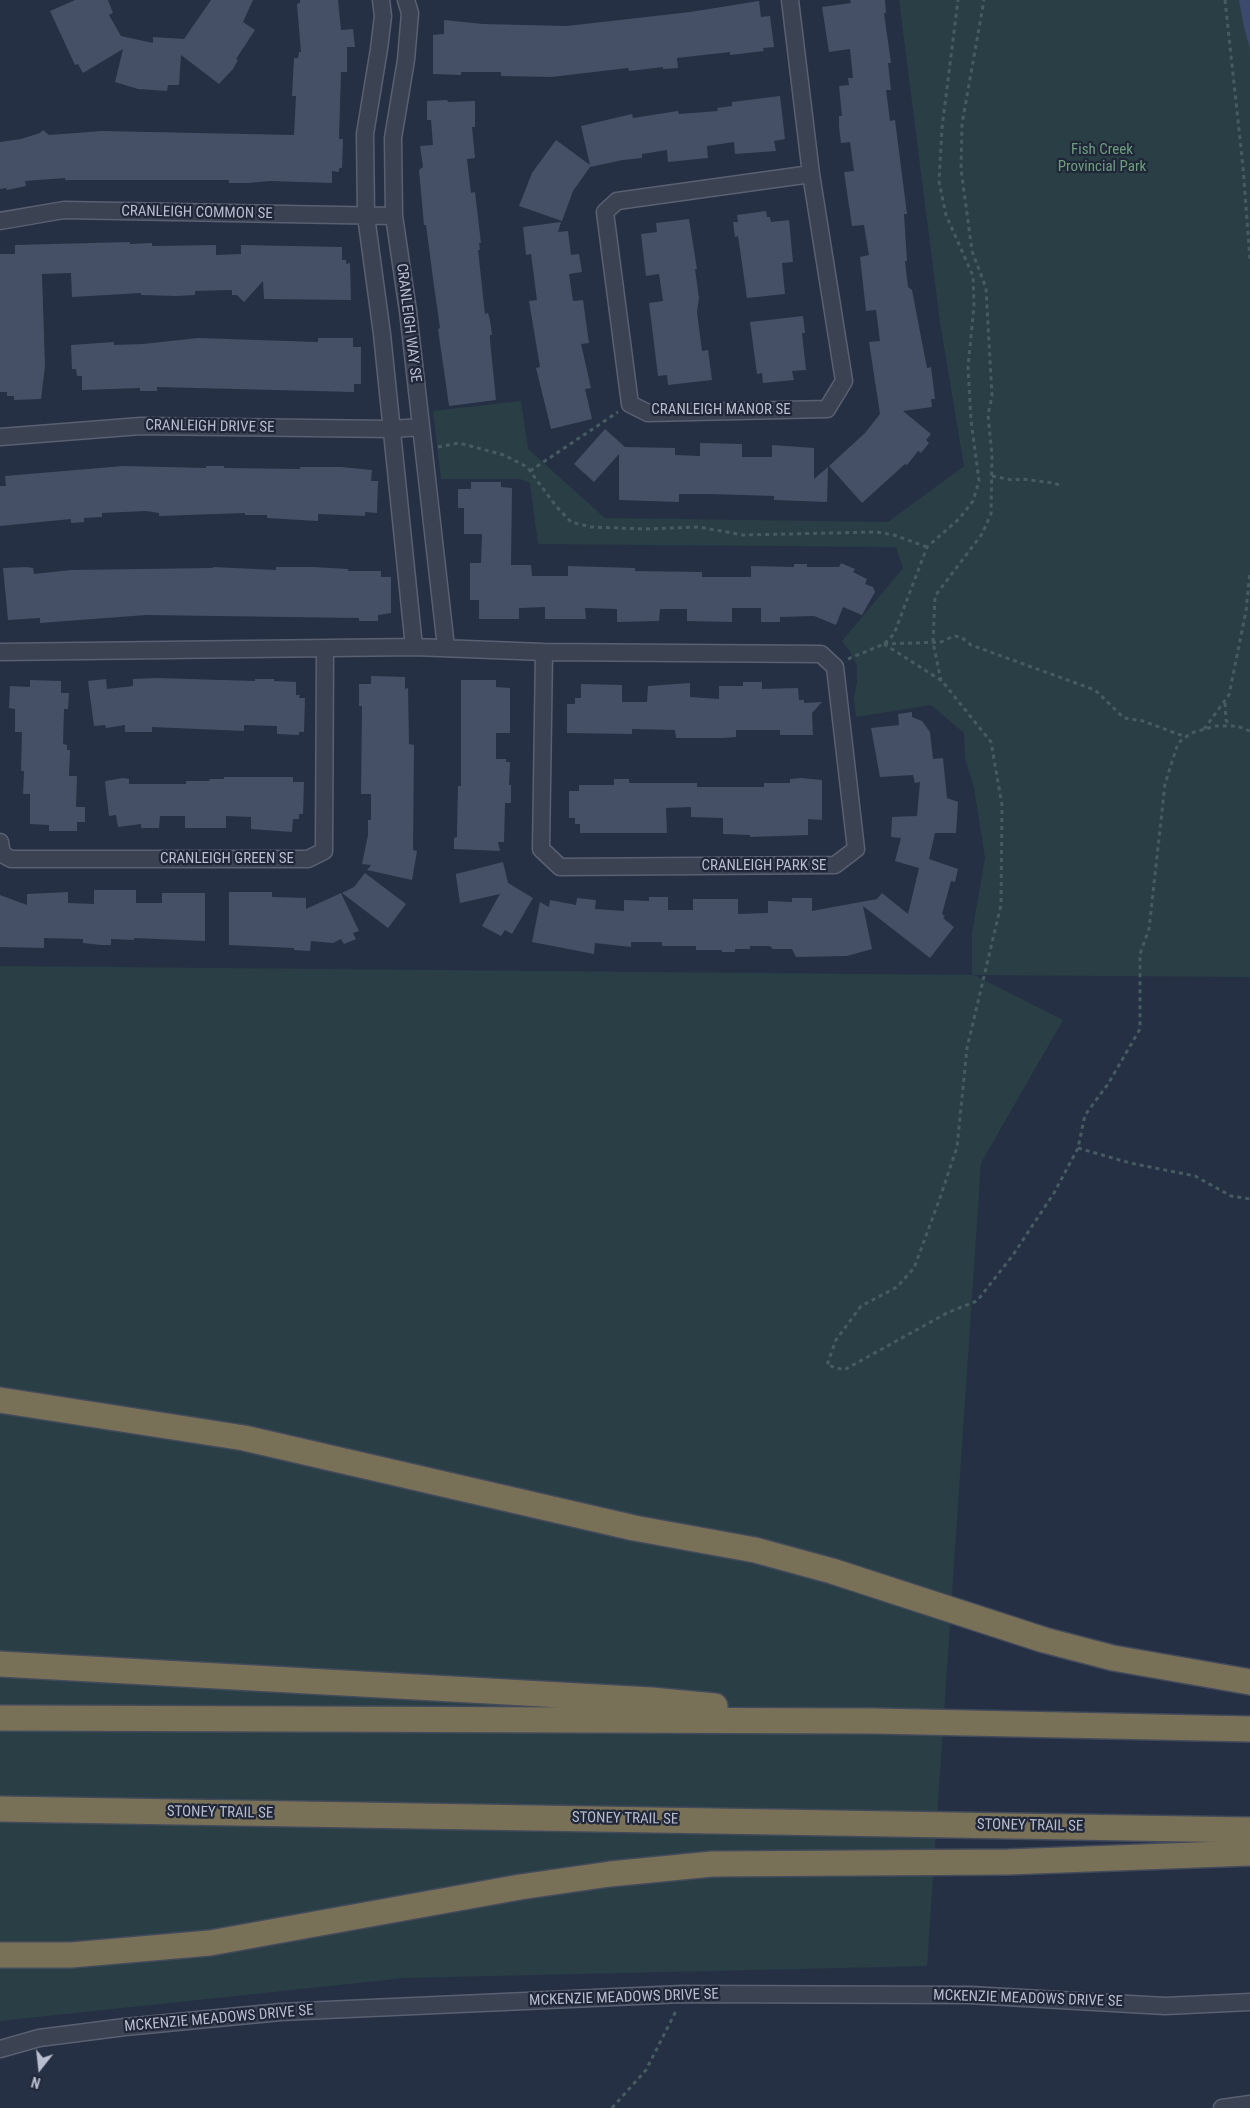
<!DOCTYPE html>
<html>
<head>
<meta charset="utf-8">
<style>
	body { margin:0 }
	#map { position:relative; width:1250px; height:2108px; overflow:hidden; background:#263044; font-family:"Roboto Condensed",sans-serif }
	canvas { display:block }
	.north { position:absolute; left:15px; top:2043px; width:50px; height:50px; -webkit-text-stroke:4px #202739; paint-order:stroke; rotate:196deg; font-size:14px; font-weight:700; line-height:20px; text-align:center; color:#b8becd }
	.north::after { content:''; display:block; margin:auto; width:18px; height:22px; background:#b8becd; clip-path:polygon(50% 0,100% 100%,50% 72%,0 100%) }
</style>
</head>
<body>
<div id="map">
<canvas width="1250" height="2108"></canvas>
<div class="north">N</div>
</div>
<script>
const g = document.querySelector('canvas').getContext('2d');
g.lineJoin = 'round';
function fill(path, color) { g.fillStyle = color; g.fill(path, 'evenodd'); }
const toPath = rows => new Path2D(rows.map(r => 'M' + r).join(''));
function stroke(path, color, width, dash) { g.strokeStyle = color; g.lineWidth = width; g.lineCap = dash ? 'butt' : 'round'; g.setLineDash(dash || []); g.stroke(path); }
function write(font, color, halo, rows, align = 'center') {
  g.font = font + ' "Roboto Condensed",sans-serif'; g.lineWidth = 4.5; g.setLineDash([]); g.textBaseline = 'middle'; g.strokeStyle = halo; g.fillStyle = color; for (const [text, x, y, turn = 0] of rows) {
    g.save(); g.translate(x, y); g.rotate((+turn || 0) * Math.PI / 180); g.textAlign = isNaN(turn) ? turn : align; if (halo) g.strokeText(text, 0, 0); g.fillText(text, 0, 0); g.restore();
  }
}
fill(toPath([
	[899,0,1250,0,1250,977,974,975,1063,1020,981,1163,927,1966,405,1978,0,2021,0,966,972,975,972,933,985,858,974,788,965,758,964,733,931,705,856,717,854,699,857,681,857,666,849,650,842,641,903,568,896,547,538,544,530,483,520,479,441,479,433,411,521,401,528,449,605,518,888,522,964,466,940,322]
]), '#293f45');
fill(toPath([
	[1239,0,1250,0,1250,49,1244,27]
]), '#3c4b6d');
fill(toPath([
	[75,0,108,0,113,13,109,15,121,36,153,43,153,37,184,39,211,0,253,0,243,22,255,30,236,59,238,60,233,69,219,84,181,55,179,85,168,85,167,91,138,89,115,82,123,49,83,73,78,64,75,65,50,11],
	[300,0,338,0,341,30,353,29,355,47,347,47,347,72,341,72,339,139,343,139,342,168,339,168,339,172,332,171,332,183,270,181,248,183,229,183,229,180,65,180,65,178,25,181,26,186,7,190,6,188,0,189,0,142,21,139,40,133,43,130,49,135,102,131,294,135,296,96,292,96,294,58,298,58,299,52,301,52,297,4,300,3],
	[850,0,885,0,886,13,884,13,891,63,888,63,891,90,886,90,890,121,895,120,907,214,904,214,907,261,905,261,908,287,912,290,927,368,931,367,935,399,931,399,932,407,903,411,931,434,926,440,929,443,921,453,918,451,907,465,905,464,862,503,829,466,865,433,880,414,869,342,880,341,876,310,866,311,860,257,869,255,864,225,852,226,844,172,854,171,850,142,841,143,839,127,839,116,842,116,839,86,849,85,848,78,853,78,850,49,829,52,822,7,851,3],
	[759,1,761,17,770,16,774,47,763,48,764,51,730,55,730,52,677,58,678,68,663,69,663,67,629,71,628,68,551,77,501,76,501,72,461,72,461,75,433,74,433,35,444,34,444,20,483,24,567,26,690,12],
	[780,96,785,139,774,141,776,151,735,154,734,142,707,146,708,158,668,162,667,150,642,154,642,158,623,160,590,167,573,191,562,221,519,206,532,173,556,140,590,165,581,126,632,114,633,118,678,111,679,114,718,111,717,108,732,106,732,102],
	[447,100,448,102,475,101,475,127,472,127,475,158,467,159,471,193,475,192,481,243,479,243,480,250,478,250,485,314,488,313,490,320,492,335,490,335,490,340,496,400,449,406,438,329,440,328,434,286,426,225,424,225,419,170,423,167,420,146,433,145,431,120,427,120,427,101],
	[766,211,767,217,770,217,771,222,789,220,793,262,782,263,785,294,747,298,738,236,735,237,733,222,738,222,737,215],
	[689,219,697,269,695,269,699,298,697,312,702,351,708,350,712,380,668,385,667,375,658,376,649,303,663,301,659,274,646,276,641,234,657,232,656,223],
	[561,222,558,232,568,231,571,255,579,254,582,272,569,274,573,301,583,300,589,343,581,344,591,388,585,389,592,419,551,429,536,368,540,367,529,301,537,300,531,254,526,255,523,227],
	[130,242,130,244,152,243,152,246,216,245,216,255,241,254,241,245,342,247,342,260,346,260,346,264,350,263,351,300,264,299,263,281,244,302,237,295,232,295,232,290,195,291,195,295,176,296,141,295,141,293,72,297,71,273,42,274,45,366,41,399,14,400,14,396,7,396,7,392,0,392,0,254,15,254,15,245],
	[803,316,805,333,802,333,806,370,792,371,794,380,763,383,762,373,757,374,750,322],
	[198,338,318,342,318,338,353,338,353,347,361,347,361,384,354,384,354,392,157,387,157,391,140,391,140,388,82,390,82,376,77,376,76,369,72,369,71,345,114,342,114,345,143,344],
	[605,429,625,447,675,448,675,455,700,456,700,443,742,444,742,457,772,457,772,445,814,448,814,479,828,467,827,502,774,500,774,496,711,494,679,494,679,502,619,500,619,454,594,482,574,464],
	[123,466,206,468,206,466,224,466,224,468,300,469,300,467,341,467,372,470,371,481,378,481,377,513,365,512,365,516,318,514,318,521,267,518,267,515,245,515,245,513,159,516,159,513,146,511,102,513,102,517,84,518,84,522,71,523,71,519,0,526,0,486,6,486,5,476],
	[471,482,501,482,501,487,512,488,511,565,531,565,532,576,568,576,568,566,635,568,635,571,702,572,702,577,751,577,751,566,794,567,794,564,807,564,807,567,839,567,841,563,855,569,853,572,867,579,865,584,873,587,875,592,862,615,843,607,836,625,814,616,780,617,780,622,761,622,761,608,732,608,732,622,687,621,687,609,660,609,659,621,617,622,617,609,585,608,586,619,545,619,545,607,519,608,519,619,479,619,479,600,470,600,470,563,481,563,482,534,464,534,464,508,458,508,458,489,471,489],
	[26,567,33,568,34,574,71,570,213,568,213,567,276,570,276,567,313,567,348,569,348,571,381,571,381,577,391,577,391,613,378,615,378,621,359,621,359,618,146,615,40,623,40,618,8,620,3,568],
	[371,676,405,677,405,689,408,688,409,744,414,745,413,850,417,851,412,880,367,870,371,865,362,864,368,835,368,820,371,820,371,794,361,794,362,706,359,706,359,684,371,684],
	[156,678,255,681,255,679,274,679,274,681,296,682,296,695,300,695,299,698,305,698,304,732,299,732,299,735,277,734,277,726,244,725,244,731,152,727,152,732,125,732,125,725,106,728,105,725,94,726,88,681,106,679,107,689,133,686,133,679],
	[30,680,61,681,61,693,69,693,68,709,64,709,63,744,67,745,67,750,70,750,69,776,77,776,76,807,85,807,85,822,77,822,77,831,49,831,49,825,30,824,30,794,23,794,24,771,21,771,22,732,15,732,15,709,9,708,10,686,30,687],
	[461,680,496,680,496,687,510,688,510,733,496,733,496,759,506,759,506,762,510,762,509,785,511,785,511,803,505,803,504,842,498,842,500,851,454,849,454,838,457,837,457,831,458,786,461,786],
	[743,682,762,682,762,689,798,688,799,700,804,700,804,703,822,702,812,713,813,735,780,735,780,730,736,730,736,737,722,738,676,738,675,730,632,729,632,734,567,733,567,704,575,704,575,698,581,698,581,684,622,685,622,702,647,702,648,686,690,683,690,697,719,699,719,686,743,686],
	[912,712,912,717,922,721,930,732,933,759,943,758,947,798,958,802,956,833,935,833,929,859,958,869,955,882,951,881,942,914,945,916,943,918,954,927,930,958,863,906,872,949,847,956,796,957,792,949,773,949,770,946,750,946,750,949,735,949,735,952,722,952,722,950,696,950,696,946,662,946,662,942,631,942,631,947,595,943,594,954,532,942,540,902,549,907,550,900,576,905,577,898,596,900,595,909,624,911,624,900,649,901,649,897,668,897,668,910,693,910,693,899,738,899,738,914,768,913,768,901,792,902,792,898,812,898,812,911,877,899,882,893,908,914,919,868,895,861,901,838,891,837,892,817,917,816,920,782,915,783,913,775,880,777,871,728,899,725,898,714],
	[224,777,293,777,293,782,304,782,303,814,299,814,299,819,293,819,292,832,251,829,251,817,226,816,226,828,185,828,185,816,160,816,159,828,141,828,141,824,118,827,116,815,109,816,105,782,106,781,123,778,129,779,129,784,186,784,186,781,209,781,210,779,224,779],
	[801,778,822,780,822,820,808,819,808,835,750,837,750,835,723,834,723,818,691,817,691,807,666,808,667,833,580,833,580,824,575,824,575,818,569,818,569,791,579,791,579,785,614,785,614,779,629,779,629,783,697,783,697,787,764,787,764,783,790,783,790,779],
	[503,862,508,883,533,898,512,934,505,930,501,936,482,926,500,894,460,903,456,876,456,874],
	[365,873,406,904,388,928,342,893,354,887],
	[94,890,136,890,136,903,162,903,162,893,205,893,205,941,134,938,134,940,111,939,111,945,101,945,83,943,83,939,44,938,44,948,0,947,0,895,27,905,27,894,68,892,68,903,94,904],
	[229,892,272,892,272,897,306,898,306,909,341,893,359,931,353,933,356,939,344,944,341,939,333,943,311,941,310,951,294,950,294,948,229,945]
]), '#454f66');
const minor = toPath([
	[381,0,383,16,379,49,365,134,366,216,382,334,414,647],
	[406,0,410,13,406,60,393,138,394,216,408,311,446,647],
	[790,0,811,174,844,381,827,409,648,413,630,404,605,212,617,201,811,174],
	[0,221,64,210,394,216],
	[0,437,141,426,392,429,421,427],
	[0,652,414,647,544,652,821,654,835,667,856,849,835,865,560,867,541,849,544,652],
	[0,842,2,854,11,859,308,859,324,851,325,650],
	[0,2049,39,2038,125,2027,281,2012,682,1994,971,1995,1165,2006,1250,2002],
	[1222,2108,1250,2104]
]);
const highway = toPath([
	[0,1400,244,1438,634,1528,755,1550,832,1571,1044,1640,1113,1658,1250,1682],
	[0,1664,651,1700,715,1706],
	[0,1718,874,1721,1250,1729],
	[0,1809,1250,1830],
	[0,1955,71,1955,210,1943,520,1887,610,1874,712,1864,1008,1862,1250,1853]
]);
stroke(minor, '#596071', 19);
stroke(highway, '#434a5b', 28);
stroke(toPath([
	[1225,0,1243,167,1250,260],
	[438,447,459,443,504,455,527,467,556,506,571,522,591,527,646,529,699,527,743,535,877,532,894,535,927,547],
	[530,471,618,412],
	[992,476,1012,480,1022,479,1054,483,1059,485],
	[884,644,942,681,991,742,1002,805,1001,905,967,1048,957,1147,941,1195,914,1268,897,1287,861,1306,836,1340,827,1365,844,1370,947,1313,977,1301,1013,1255,1054,1193,1078,1148,1085,1115,1108,1084,1140,1029,1140,954,1149,929,1165,784,1178,743,1191,733,1216,726,1237,726,1250,731],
	[884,644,941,642,954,636,961,637,971,645,1095,690,1124,718,1143,721,1186,737],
	[848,659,884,644,894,634,927,547,959,519,973,501,979,481,971,420,968,367,974,306,973,276,946,215,939,182,942,128,958,0],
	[941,681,933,642,935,596,982,534,991,514,992,455,988,415,992,396,986,288,972,251,961,169,962,124,984,0],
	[1225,703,1226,720,1230,725],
	[1204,729,1229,695,1246,611,1250,571],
	[1078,1148,1130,1163,1195,1176,1231,1196,1250,1199],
	[612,2108,646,2070,677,2009]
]), '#475c61', 3, [4, 4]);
stroke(minor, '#3b4353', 16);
stroke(highway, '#797058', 25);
write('15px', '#6f9e7f', '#202739', [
	["Fish Creek",1102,150],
	["Provincial Park",1102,167]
]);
write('15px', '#b8becd', '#202739', [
	["CRANLEIGH COMMON SE",197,213,1],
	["CRANLEIGH WAY SE",408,323,83],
	["CRANLEIGH MANOR SE",721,410],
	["CRANLEIGH DRIVE SE",210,427,1],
	["CRANLEIGH GREEN SE",227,859],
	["CRANLEIGH PARK SE",764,866],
	["STONEY TRAIL SE",220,1813,1],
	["STONEY TRAIL SE",625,1819,1],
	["STONEY TRAIL SE",1030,1826,1],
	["MCKENZIE MEADOWS DRIVE SE",624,1998,-2],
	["MCKENZIE MEADOWS DRIVE SE",1028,1999,2],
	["MCKENZIE MEADOWS DRIVE SE",219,2019,-5]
]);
</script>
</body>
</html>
